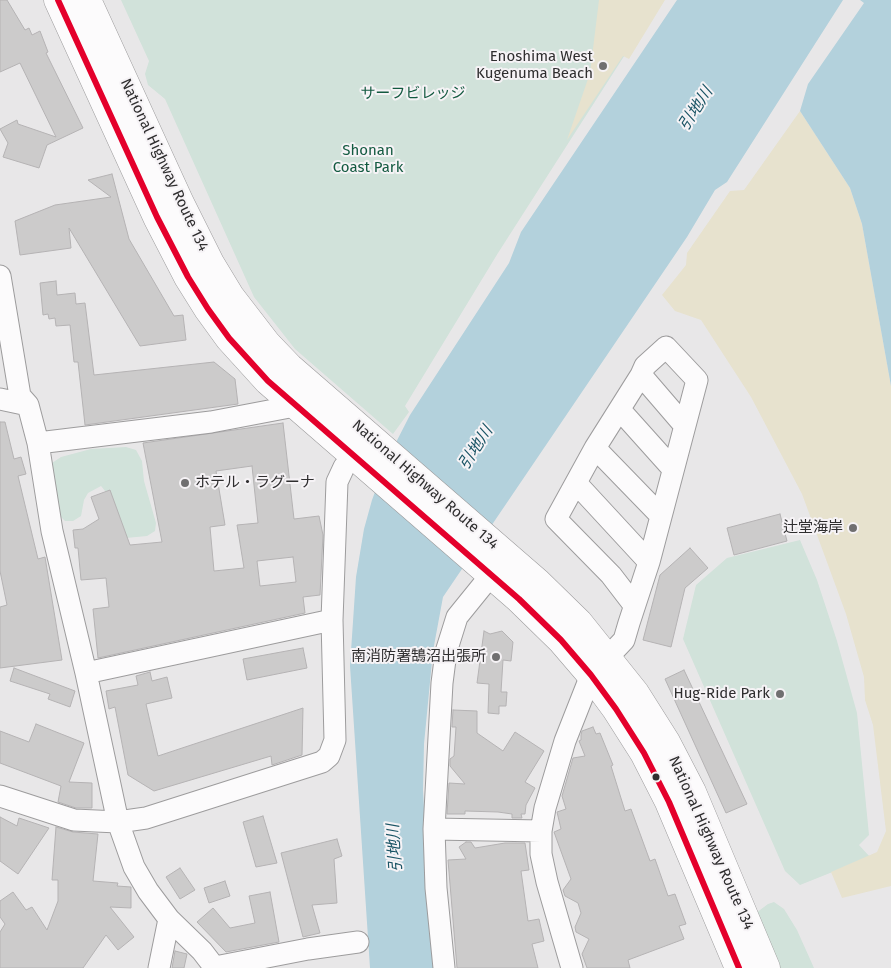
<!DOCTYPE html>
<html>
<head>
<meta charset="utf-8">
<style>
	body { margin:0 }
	canvas { display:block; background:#e8e7e8 }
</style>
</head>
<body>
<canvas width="891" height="968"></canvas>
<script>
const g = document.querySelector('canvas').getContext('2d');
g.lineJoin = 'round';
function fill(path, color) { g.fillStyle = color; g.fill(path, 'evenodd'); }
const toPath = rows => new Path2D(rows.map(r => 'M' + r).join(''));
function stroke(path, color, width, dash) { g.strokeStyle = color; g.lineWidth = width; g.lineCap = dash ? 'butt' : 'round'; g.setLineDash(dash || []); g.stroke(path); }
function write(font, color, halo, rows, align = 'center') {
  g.font = font + ' "Fira Sans","Noto Sans JP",sans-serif'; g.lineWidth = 4; g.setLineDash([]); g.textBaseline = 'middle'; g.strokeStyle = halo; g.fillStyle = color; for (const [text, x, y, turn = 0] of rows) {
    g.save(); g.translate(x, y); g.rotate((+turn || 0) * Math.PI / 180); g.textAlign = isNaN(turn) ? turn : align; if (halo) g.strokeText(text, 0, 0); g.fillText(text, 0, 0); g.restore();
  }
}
fill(toPath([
	[121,0,660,0,498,253,405,406,409,412,393,434,295,349,254,297,165,99,148,85,145,74,149,61],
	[126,447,136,450,142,461,144,481,156,523,155,531,147,536,126,538,110,497,101,486,88,493,84,500,81,516,73,521,65,521,59,515,52,463,61,457,91,449],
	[800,540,817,580,837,641,857,713,869,835,859,845,870,857,800,885,785,871,683,639,696,585,727,558],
	[774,902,784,909,797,930,814,968,780,968,756,913,768,904]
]), '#d1e2da');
fill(toPath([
	[599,0,665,0,629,59,623,56,567,140,590,73],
	[800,111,850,188,862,224,891,386,891,886,842,898,831,872,877,852,886,831,873,725,865,700,864,677,846,614,802,494,751,397,701,320,675,311,662,295,686,265,687,253,730,191,744,190]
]), '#e7e2ce');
fill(toPath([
	[677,0,843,0,727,182,715,190,687,237,443,597,433,651,424,744,423,790,428,880,436,968,370,968,350,666,356,577,364,529,372,500,387,460,410,415,509,263,521,232],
	[860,0,891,0,891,386,862,224,850,188,800,111,808,84,864,3]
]), '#b3d1dc');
const building = toPath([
	[0,0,7,0,25,30,29,28,32,35,40,31,48,52,46,53,83,128,47,145,39,168,3,157,8,143,0,129,17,120,18,124,56,137,20,63,0,72,0,0],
	[112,174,129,239,174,316,183,315,186,340,140,346,69,228,71,248,20,255,15,221,55,205,111,197,88,180,112,174],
	[56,281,57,295,75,293,76,304,85,303,94,375,214,362,235,379,238,404,85,425,78,362,74,362,70,325,56,326,55,318,49,319,48,314,43,315,40,283,56,281],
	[0,422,5,422,14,459,21,457,26,474,18,476,38,559,45,557,62,660,0,668,0,607,7,605,0,571,0,422],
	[283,423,294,519,319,516,323,535,320,595,303,597,305,613,98,658,93,609,109,607,106,578,81,580,78,548,75,548,73,530,83,529,99,519,91,497,110,490,130,545,162,542,143,443,283,423],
	[252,466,258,523,237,525,244,568,214,571,210,527,225,525,216,471,252,466],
	[293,557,296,582,260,586,257,561,293,557],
	[780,514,787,541,734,555,727,528,780,514],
	[690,548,708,568,685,588,671,647,643,640,660,575,690,548],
	[484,631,490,634,502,631,513,642,511,661,503,660,501,692,507,692,506,706,499,706,499,714,488,713,489,684,477,683,484,631],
	[303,648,307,668,247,680,243,659,303,648],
	[14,668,75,691,70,707,48,699,50,694,10,681,14,668],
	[684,670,747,804,726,813,665,679,684,670],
	[150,672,152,681,167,677,172,698,146,704,158,756,303,708,302,755,272,765,271,756,154,791,128,775,115,707,109,709,106,691,138,685,136,676,150,672],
	[453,710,477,711,477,733,503,751,515,732,544,751,525,782,535,788,526,805,525,814,521,814,522,818,512,818,512,814,498,812,465,811,465,814,447,814,449,783,465,784,450,766,450,759,454,756,456,727,452,727,453,710],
	[36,724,84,743,69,782,92,783,92,808,76,808,58,802,61,786,0,763,0,731,29,742,36,724],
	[593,727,596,734,600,733,613,765,611,766,625,811,631,809,650,861,655,859,668,896,675,894,686,924,679,926,684,939,628,960,630,968,587,968,582,954,589,939,576,932,575,927,581,913,578,903,565,896,563,890,571,879,554,832,561,829,557,812,566,809,562,796,573,758,585,756,579,741,581,740,581,735,582,731,593,727],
	[263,816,277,863,256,867,243,822,263,816],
	[0,817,17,826,19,818,49,828,18,874,0,861,0,817],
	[56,827,73,832,98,834,93,881,118,883,117,886,131,887,131,908,110,907,134,937,118,950,106,935,83,968,0,968,0,932,5,924,0,917,0,901,13,892,26,910,32,907,47,930,58,901,58,880,52,880,56,827],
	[337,839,342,856,334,859,337,903,312,905,320,933,303,937,281,853,337,839],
	[466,842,471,842,475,848,505,843,525,843,529,870,521,871,528,921,539,919,544,941,532,944,538,968,457,968,448,860,466,859,459,847,466,842],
	[180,868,195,890,180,899,166,877,180,868],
	[225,881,230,896,209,903,204,888,225,881],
	[270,892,279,942,226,952,197,922,213,908,230,928,255,923,249,896,270,892],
	[175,951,187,954,184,968,172,968,175,951]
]);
fill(building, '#cccbcb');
stroke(building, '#b5b3b4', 1);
const minor = toPath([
	[0,276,20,396,28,405,38,443,52,531,86,673,118,822,134,867,148,891,169,919,202,951,215,968],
	[0,399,28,405],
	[620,410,672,468],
	[38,443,211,422,295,406],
	[595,448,661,516],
	[576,483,649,562],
	[634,605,611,575,556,519,595,448,641,375,684,425],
	[607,658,624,640,629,623,649,562,697,380,666,347,645,366,641,375],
	[86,673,332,620,337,482,344,467,364,443],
	[0,796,74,820,118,822,146,818,322,762,329,756,335,740,332,620],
	[434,829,541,831],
	[215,967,308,949,358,942],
	[159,968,169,919],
	[444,968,436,888,434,829,442,683,446,652,457,617,491,575],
	[572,968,547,882,541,854,541,831,545,808,565,741,591,675]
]);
const highway = toPath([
	[58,0,157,217,188,277,208,309,229,338,268,381,519,599,561,640,591,675,616,709,644,753,669,802,739,968],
	[87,0,180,203,210,263,230,296,267,344,289,367,537,582,579,623,635,693,666,742,692,792,766,968]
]);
stroke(minor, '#9d9c9d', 23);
stroke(highway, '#9d9c9d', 29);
stroke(minor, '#fcfbfc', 21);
stroke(highway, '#fcfbfc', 28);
stroke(toPath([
	[58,0,157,217,188,277,208,309,229,338,268,381,519,599,561,640,591,675,616,709,644,753,669,802,739,968]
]), '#e4002b', 6);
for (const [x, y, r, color] of [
	[603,66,5,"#706f70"],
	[185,483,5,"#706f70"],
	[853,528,5,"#706f70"],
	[496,657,5,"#706f70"],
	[780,694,5,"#706f70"],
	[656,777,4.5,"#2f2e2f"]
]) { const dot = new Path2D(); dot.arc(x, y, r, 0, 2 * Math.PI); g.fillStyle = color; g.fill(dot); stroke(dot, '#f6f3f6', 2); }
write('15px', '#2f2e2f', '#f6f3f6', [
	["Enoshima West",593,57],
	["Kugenuma Beach",593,74],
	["ホテル・ラグーナ",195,483,"left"],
	["辻堂海岸",843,528],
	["南消防署鵠沼出張所",486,657],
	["Hug-Ride Park",770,694]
], 'right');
write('15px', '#135a40', '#f6f3f6', [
	["サーフビレッジ",413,94],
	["Shonan",368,151],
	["Coast Park",368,168]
]);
write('15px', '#2f2e2f', '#f6f3f6', [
	["National Highway Route 134",164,165,65],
	["National Highway Route 134",425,485,41],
	["National Highway Route 134",711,843,66]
]);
write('italic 16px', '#1a5465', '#f6f3f6', [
	["引地川",696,109,-57],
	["引地川",476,448,-57],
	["引地川",395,848,-94]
]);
</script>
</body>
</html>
